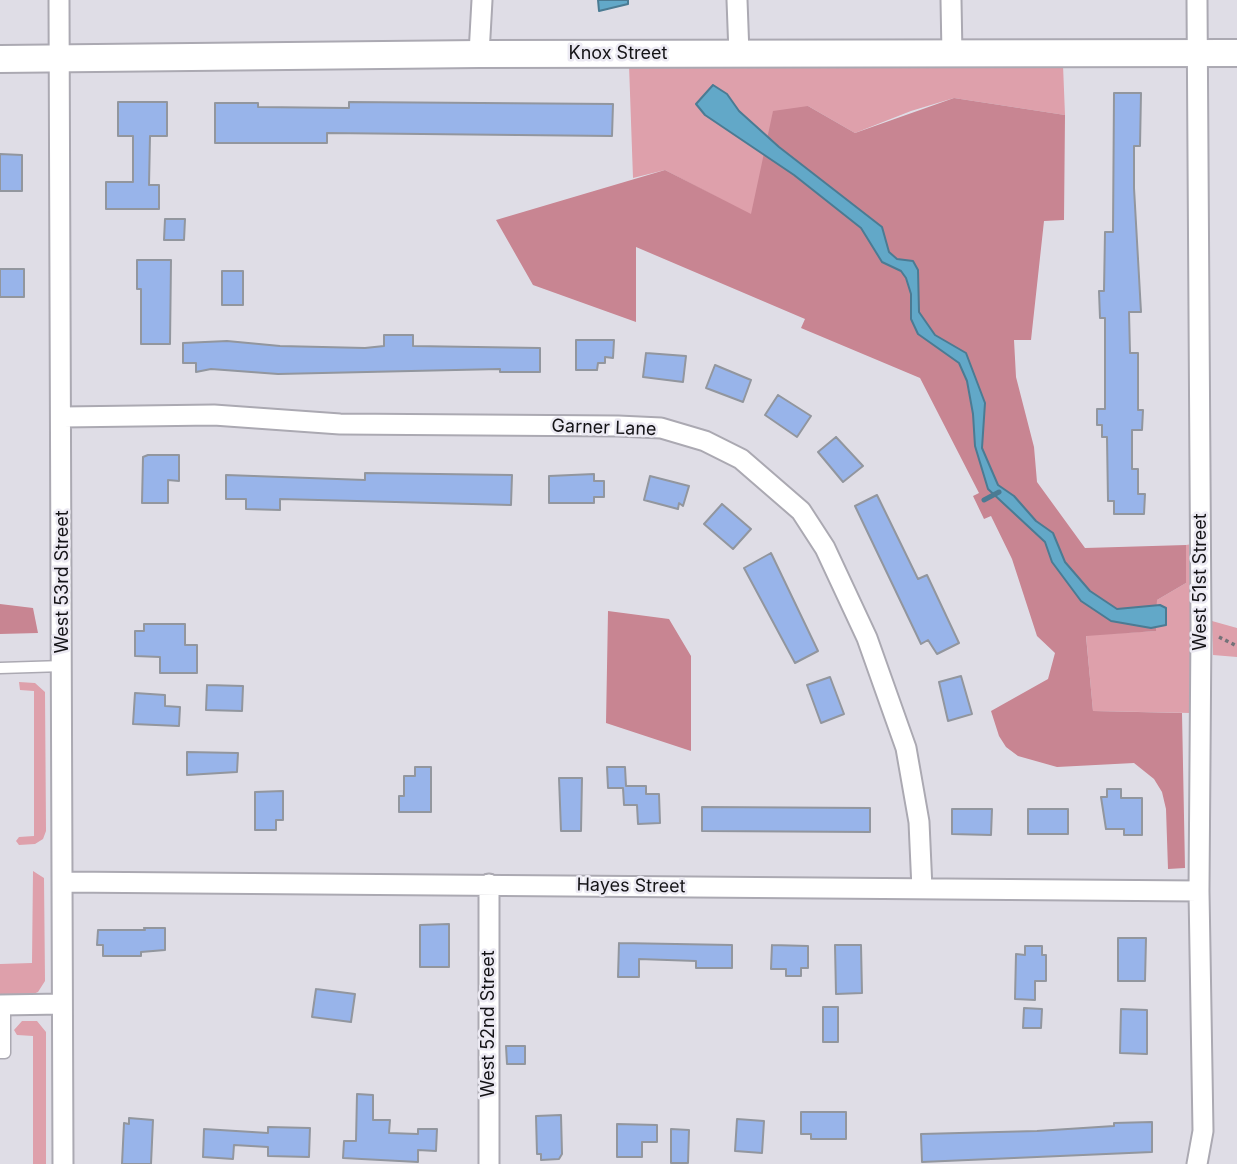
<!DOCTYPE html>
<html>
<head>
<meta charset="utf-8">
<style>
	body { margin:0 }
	canvas { display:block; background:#dfdde6 }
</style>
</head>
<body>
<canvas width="1237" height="1164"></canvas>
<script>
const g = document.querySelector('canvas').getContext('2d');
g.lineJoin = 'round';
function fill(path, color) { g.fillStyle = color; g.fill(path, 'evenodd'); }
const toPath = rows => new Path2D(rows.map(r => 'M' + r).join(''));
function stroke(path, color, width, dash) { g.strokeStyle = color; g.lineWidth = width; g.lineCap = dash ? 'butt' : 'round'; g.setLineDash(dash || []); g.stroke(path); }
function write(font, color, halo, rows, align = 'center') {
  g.font = font + ' Inter,sans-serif'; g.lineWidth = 5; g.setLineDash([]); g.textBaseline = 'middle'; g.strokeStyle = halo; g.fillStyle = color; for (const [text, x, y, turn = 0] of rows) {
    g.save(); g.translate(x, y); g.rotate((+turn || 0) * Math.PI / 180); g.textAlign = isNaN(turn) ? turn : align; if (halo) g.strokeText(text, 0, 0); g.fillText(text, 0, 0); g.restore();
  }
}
fill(toPath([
	[629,65,1063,65,1065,115,954,98,911,111,855,133,808,106,751,215,665,170,633,178],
	[1192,544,1191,713,1093,711,1086,635,1156,631,1157,600,1186,583,1186,545],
	[1212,621,1237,628,1237,657,1213,655],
	[19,682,35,683,45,692,46,831,43,839,35,844,19,845,16,841,19,837,34,836,34,691,20,690],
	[33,871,44,878,45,981,38,992,31,995,0,995,0,964,32,963],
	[22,1021,37,1021,46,1032,46,1164,33,1164,33,1036,17,1035,14,1030]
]), '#dea0ab');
fill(toPath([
	[954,98,1065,115,1064,220,1044,221,1031,340,1014,340,1016,377,1034,447,1037,482,1085,548,1186,545,1186,583,1157,600,1156,631,1086,636,1093,711,1182,713,1185,868,1168,869,1166,809,1162,792,1154,779,1134,763,1057,767,1018,756,1006,747,999,736,991,711,1048,679,1055,653,1037,636,1012,559,991,516,984,519,973,496,979,493,920,378,801,328,805,319,636,247,636,322,533,285,496,220,665,170,751,214,773,111,808,106,855,133],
	[0,604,33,608,38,633,0,634],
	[608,611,669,619,691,656,691,751,606,723]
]), '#c88592');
const water = toPath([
	[598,0,628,0,628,4,599,11,598,0],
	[713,85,727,94,739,111,779,147,882,227,889,252,897,259,913,261,918,270,919,312,935,335,966,353,985,403,982,448,998,485,1014,496,1036,521,1053,533,1065,562,1090,591,1117,609,1160,605,1166,608,1166,625,1151,628,1111,621,1081,601,1052,562,1045,542,988,489,975,446,973,414,967,381,959,363,918,334,911,319,911,294,906,278,901,271,882,262,861,228,794,175,705,115,696,104,713,85]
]);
fill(water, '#62a8c8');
stroke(water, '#4b7b93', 2);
stroke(toPath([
	[984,500,999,492]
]), '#4b7b93', 5);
const building = toPath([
	[1114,93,1141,93,1140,146,1134,146,1134,188,1141,312,1129,312,1130,353,1138,353,1138,410,1143,410,1142,430,1132,430,1132,469,1138,469,1138,494,1145,494,1144,514,1114,514,1114,501,1108,501,1107,437,1102,437,1102,425,1097,425,1097,409,1105,409,1105,318,1100,318,1099,291,1104,291,1105,232,1113,232,1114,93],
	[118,102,167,102,167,136,150,136,149,185,159,185,159,209,106,209,106,182,133,182,133,136,118,136,118,102],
	[349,102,613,104,612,136,327,133,327,143,215,143,215,103,258,103,258,107,349,108,349,102],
	[0,154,22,155,22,191,0,191,0,154],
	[165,219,185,219,184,240,164,240,165,219],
	[137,260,171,260,170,344,141,344,141,289,137,289,137,260],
	[0,269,24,269,24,297,0,297,0,269],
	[222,271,243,271,243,305,222,305,222,271],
	[384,335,413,335,413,346,540,348,540,372,500,372,500,369,278,374,211,369,196,372,196,363,183,363,183,343,227,341,280,346,365,348,384,346,384,335],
	[576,340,614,340,613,358,605,357,605,363,598,363,597,370,576,370,576,340],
	[646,353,686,356,683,382,643,377,646,353],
	[715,365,751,380,743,402,706,388,715,365],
	[778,395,811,416,797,437,765,415,778,395],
	[836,437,863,466,843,482,818,452,836,437],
	[148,455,179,455,179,481,168,480,168,503,142,503,143,457,148,455],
	[365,473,512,475,511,505,280,499,280,510,246,509,246,499,226,499,226,475,365,480,365,473],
	[594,474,594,481,604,481,604,497,594,497,594,503,549,503,549,476,594,474],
	[650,476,689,486,683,506,679,503,678,509,644,500,650,476],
	[877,495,918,579,927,575,959,643,937,654,928,640,921,644,855,506,877,495],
	[722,504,751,529,733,549,704,524,722,504],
	[771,553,818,651,795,663,744,568,771,553],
	[144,624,185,624,185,645,197,645,197,673,160,673,160,657,135,656,135,631,144,631,144,624],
	[961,676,972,714,948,721,939,682,961,676],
	[830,677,844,714,821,723,807,685,830,677],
	[207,685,243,686,242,711,206,710,207,685],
	[135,693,165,695,165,706,180,707,179,726,133,724,135,693],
	[187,752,238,753,237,772,187,775,187,752],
	[415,767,431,767,431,812,399,812,399,796,404,796,404,776,415,776,415,767],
	[607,767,625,767,626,786,646,786,646,794,659,794,660,823,638,824,637,805,624,805,623,788,608,788,607,767],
	[559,778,582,778,581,831,561,831,559,778],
	[1107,789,1121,789,1121,798,1142,798,1142,835,1124,835,1124,829,1106,829,1101,797,1107,797,1107,789],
	[283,791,283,820,276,820,276,830,255,830,255,792,283,791],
	[702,807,870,808,870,832,702,831,702,807],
	[952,809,992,809,991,835,952,834,952,809],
	[1028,809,1068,809,1068,834,1028,834,1028,809],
	[449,924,449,967,420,967,420,925,449,924],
	[144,928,165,928,165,950,141,952,141,956,103,956,103,945,97,945,98,930,145,930,144,928],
	[1118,938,1146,938,1145,981,1118,981,1118,938],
	[619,943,732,945,732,968,696,968,696,961,639,959,639,977,618,977,619,943],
	[772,945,808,946,808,968,801,968,801,976,786,976,786,969,771,969,772,945],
	[835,945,861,945,862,993,836,994,835,945],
	[1025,946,1042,946,1042,955,1046,955,1046,981,1035,981,1035,1000,1015,999,1016,954,1025,955,1025,946],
	[316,989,355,994,351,1022,312,1017,316,989],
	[823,1007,838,1007,838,1042,823,1042,823,1007],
	[1024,1008,1042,1009,1041,1028,1023,1028,1024,1008],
	[1121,1009,1147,1010,1147,1054,1120,1053,1121,1009],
	[506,1046,525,1046,525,1064,507,1064,506,1046],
	[357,1094,373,1095,373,1120,390,1120,389,1133,418,1134,418,1129,437,1129,436,1151,418,1150,418,1162,343,1158,344,1141,356,1141,357,1094],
	[801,1112,846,1112,846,1139,811,1139,811,1134,801,1134,801,1112],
	[561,1115,562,1154,559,1159,541,1160,541,1154,537,1154,536,1116,561,1115],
	[129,1118,153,1120,151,1164,122,1164,124,1123,129,1124,129,1118],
	[737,1119,764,1121,762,1153,735,1151,737,1119],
	[1152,1122,1152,1152,922,1162,921,1134,1037,1131,1114,1126,1114,1123,1152,1122],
	[617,1124,657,1125,657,1142,642,1142,642,1157,617,1157,617,1124],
	[268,1127,310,1128,309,1157,268,1156,268,1147,234,1145,233,1159,203,1157,204,1129,268,1133,268,1127],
	[671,1129,689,1130,688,1163,671,1163,671,1129]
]);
fill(building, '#98b4ea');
stroke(building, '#92969e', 2);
const lane = toPath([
	[0,668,63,666],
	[0,1053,5,1053,5,1005]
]);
const street = toPath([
	[59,0,63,1164],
	[737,0,739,54],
	[951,0,952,54],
	[1197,0,1201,628,1199,891,1203,1131,1197,1164],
	[479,54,482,0],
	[63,417,214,415,340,424,618,426,661,428,705,441,741,459,801,511,825,548,867,638,906,748,919,822,922,889],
	[62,882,1199,891],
	[489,884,489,1164],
	[0,1005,62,1004]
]);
const secondary = toPath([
	[0,59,479,54,1237,53]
]);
stroke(lane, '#aba9b2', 13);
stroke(street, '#aba9b2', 23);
stroke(secondary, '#aba9b2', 30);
stroke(toPath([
	[1219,637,1237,646]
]), '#737278', 3.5, [3.5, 3.5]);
stroke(lane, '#fff', 10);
stroke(street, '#fff', 19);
stroke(secondary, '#fff', 26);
write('18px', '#141316', '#eceaf3', [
	["Knox Street",618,54],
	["Garner Lane",604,428,2],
	["West 53rd Street",63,582,-90],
	["West 51st Street",1201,582,-90],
	["Hayes Street",631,886,1],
	["West 52nd Street",489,1024,-90]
]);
</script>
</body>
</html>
